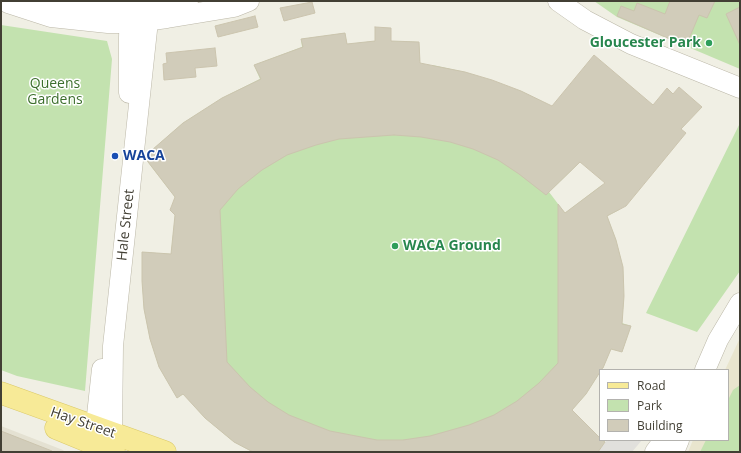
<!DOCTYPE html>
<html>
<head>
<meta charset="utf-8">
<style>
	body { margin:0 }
	#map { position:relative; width:741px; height:453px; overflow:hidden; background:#f0efe4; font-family:"Open Sans",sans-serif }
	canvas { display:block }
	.frame { position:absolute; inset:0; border:2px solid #423f34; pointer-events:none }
	.legend { position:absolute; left:599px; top:369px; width:130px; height:72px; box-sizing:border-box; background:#fff; border:1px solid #b3b2ae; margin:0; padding:5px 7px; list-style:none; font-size:12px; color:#423f34 }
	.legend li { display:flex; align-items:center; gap:8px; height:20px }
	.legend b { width:20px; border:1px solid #b3b2ae }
</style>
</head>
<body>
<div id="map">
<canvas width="741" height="453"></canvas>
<div class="frame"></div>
<ul class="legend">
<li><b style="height:5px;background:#f7ea97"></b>Road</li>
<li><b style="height:11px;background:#c3e2af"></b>Park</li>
<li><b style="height:11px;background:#d1ccba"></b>Building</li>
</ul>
</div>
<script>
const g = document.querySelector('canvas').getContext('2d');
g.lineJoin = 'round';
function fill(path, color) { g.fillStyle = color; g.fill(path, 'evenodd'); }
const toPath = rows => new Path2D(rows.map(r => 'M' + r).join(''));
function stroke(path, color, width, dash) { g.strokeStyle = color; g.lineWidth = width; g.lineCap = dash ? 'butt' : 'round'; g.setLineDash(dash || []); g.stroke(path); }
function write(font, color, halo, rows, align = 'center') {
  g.font = font + ' "Open Sans",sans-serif'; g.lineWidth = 3; g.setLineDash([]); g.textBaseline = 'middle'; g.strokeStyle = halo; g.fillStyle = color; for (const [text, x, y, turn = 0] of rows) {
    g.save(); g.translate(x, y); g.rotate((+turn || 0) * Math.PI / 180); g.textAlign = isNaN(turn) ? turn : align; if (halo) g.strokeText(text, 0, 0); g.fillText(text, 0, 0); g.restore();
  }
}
fill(toPath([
	[1,426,63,450,65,452,1,452]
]), '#e4e1d2');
fill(toPath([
	[740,338,740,452,688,452,693,440,728,440,728,370,725,370]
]), '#e9e5ce');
fill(toPath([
	[594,1,740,1,740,69,617,17],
	[1,25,107,41,112,59,85,391,17,376,1,370],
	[375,27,391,41,419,42,420,61,407,61,432,76,432,65,465,72,521,91,551,106,601,142,549,192,565,213,602,185,619,210,607,216,616,240,623,267,624,296,622,323,631,326,622,352,611,349,603,368,600,370,600,372,586,394,572,410,600,438,600,440,602,440,605,442,598,452,253,452,234,442,205,418,187,398,194,387,177,398,159,367,150,339,144,309,142,281,142,252,171,254,175,215,171,210,175,197,144,157,183,123,222,98,260,79,254,65,302,47,301,39,345,33,347,44,375,41],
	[740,123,740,271,697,332,646,313],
	[740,385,740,452,700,452,706,440,728,440,728,400,733,390]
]), '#c3e2af');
fill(toPath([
	[608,440,642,440,632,452,598,452,605,442]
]), '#e1e0dc');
const building = toPath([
	[670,1,715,1,707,18,699,15,686,46,617,16,621,6,634,11,637,3,665,14,670,1],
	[312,2,315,13,284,21,280,8,312,2],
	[740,7,740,45,726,14,740,7],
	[255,16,258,27,218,37,215,26,255,16],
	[375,27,391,28,391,41,419,42,420,63,465,72,492,80,521,91,552,106,594,55,653,105,667,88,673,94,679,87,702,107,681,129,686,133,626,206,607,216,616,240,623,267,624,296,622,324,631,326,622,352,611,349,603,368,600,370,600,372,586,394,572,410,600,438,600,440,602,440,605,442,598,452,253,452,234,442,205,418,183,394,177,398,159,367,150,339,144,309,142,281,142,252,171,254,175,215,170,210,175,197,145,158,145,156,183,123,222,98,261,79,254,65,303,47,301,39,345,33,347,44,375,41,375,27],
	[394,135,421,137,450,142,473,149,498,160,519,174,546,195,580,162,605,183,565,213,558,204,558,363,539,383,517,401,494,415,469,425,430,436,403,440,377,440,330,431,289,415,268,402,250,387,227,362,220,210,238,189,262,170,287,155,316,145,339,139,394,135],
	[215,48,217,66,195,68,196,77,164,80,163,64,167,63,166,53,215,48],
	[1,431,52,451,52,452,1,452,1,431]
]);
fill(building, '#d1ccba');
stroke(building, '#cbc4ae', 1);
const minor = toPath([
	[558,1,585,20,631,44,740,88],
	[8,3,51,17,108,23,129,23,167,18,234,7,249,1],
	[23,3,60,2,147,4,188,1],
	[129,93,129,38,130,1],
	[705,370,718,340,740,303],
	[94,443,102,369],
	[110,448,112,433,113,346,148,21,147,1],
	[655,452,664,440],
	[674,452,679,440]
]);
const major = toPath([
	[1,393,165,452],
	[56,428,114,452]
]);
stroke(minor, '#bbb7a7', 21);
stroke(major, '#dac968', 23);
stroke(minor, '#fff', 20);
stroke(major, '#f7ea97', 22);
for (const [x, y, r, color] of [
	[709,43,4,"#2e9e5b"],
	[115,156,4,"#1a4fb4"],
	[395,246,4,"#2e9e5b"]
]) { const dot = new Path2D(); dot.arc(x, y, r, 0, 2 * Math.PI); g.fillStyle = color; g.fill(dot); stroke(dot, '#fff', 1.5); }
write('bold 14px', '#27864d', '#fff', [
	["Gloucester Park",701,43],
	["WACA Ground",403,246,"left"]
], 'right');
write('14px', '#3c6f2c', '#fff', [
	["Queens",55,84],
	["Gardens",55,100]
]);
write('bold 14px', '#164399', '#fff', [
	["WACA",123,156]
], 'left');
write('14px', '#423f34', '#fff', [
	["Hale Street",126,225,-84],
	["Hay Street",83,423,19]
]);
</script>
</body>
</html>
